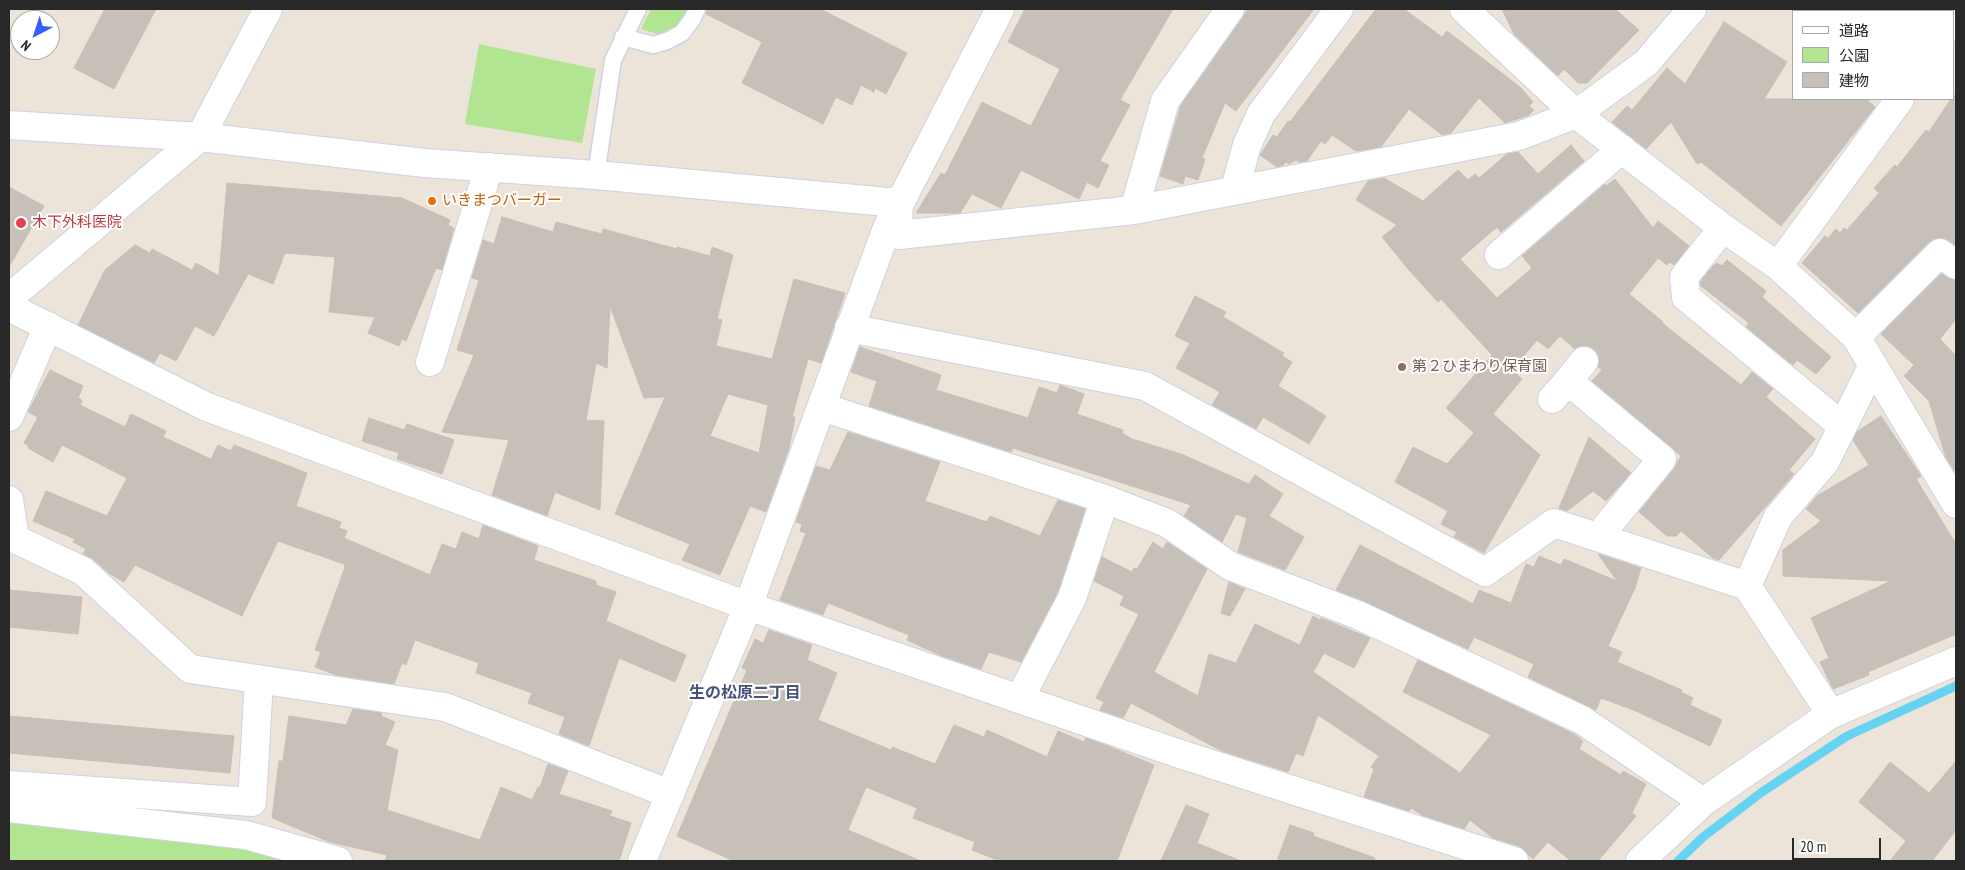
<!DOCTYPE html>
<html>
<head>
<meta charset="utf-8">
<style>
	body { margin:0 }
	#map { position:relative; width:1965px; height:870px; overflow:hidden; background:#ece3d9; font-family:"PT Sans Narrow","Noto Sans JP",sans-serif }
	canvas { display:block }
	.frame { position:absolute; inset:0; border:10px solid #282828; pointer-events:none }
	.legend { position:absolute; left:1792px; top:10px; width:162px; height:90px; box-sizing:border-box; background:#fff; border:1px solid #a9a9a9; margin:0; padding:6px 9px; list-style:none; font-size:15px; color:#282828 }
	.legend li { display:flex; align-items:center; gap:10px; height:25px }
	.legend b { width:25px; border:1px solid #a9a9a9 }
	.north { position:absolute; left:10px; top:10px; width:50px; height:50px; box-sizing:border-box; background:#fff; border:1px solid #a9a9a9; border-radius:50%; rotate:220deg; font-size:14px; font-weight:700; line-height:20px; text-align:center; color:#282828 }
	.north::after { content:''; display:block; margin:auto; width:18px; height:22px; background:#3260ff; clip-path:polygon(50% 0,100% 100%,50% 72%,0 100%) }
	.scale { position:absolute; left:1792px; top:838px; width:89px; height:22px; box-sizing:border-box; border:2px solid #282828; border-top:0; padding-left:6px; font-size:15px; line-height:18px; white-space:nowrap; color:#282828; -webkit-text-stroke:4px #fff; paint-order:stroke }
</style>
</head>
<body>
<div id="map">
<canvas width="1965" height="870"></canvas>
<div class="frame"></div>
<ul class="legend">
<li><b style="height:6px;background:#fff"></b>道路</li>
<li><b style="height:14px;background:#b2e592"></b>公園</li>
<li><b style="height:14px;background:#c7c0b9"></b>建物</li>
</ul>
<div class="north">N</div>
<div class="scale">20 m</div>
</div>
<script>
const g = document.querySelector('canvas').getContext('2d');
g.lineJoin = 'round';
function fill(path, color) { g.fillStyle = color; g.fill(path, 'evenodd'); }
const toPath = rows => new Path2D(rows.map(r => 'M' + r).join(''));
function stroke(path, color, width, dash) { g.strokeStyle = color; g.lineWidth = width; g.lineCap = dash ? 'butt' : 'round'; g.setLineDash(dash || []); g.stroke(path); }
function write(font, color, halo, rows, align = 'center') {
  g.font = font + ' "PT Sans Narrow","Noto Sans JP",sans-serif'; g.lineWidth = 4; g.setLineDash([]); g.textBaseline = 'middle'; g.strokeStyle = halo; g.fillStyle = color; for (const [text, x, y, turn = 0] of rows) {
    g.save(); g.translate(x, y); g.rotate((+turn || 0) * Math.PI / 180); g.textAlign = isNaN(turn) ? turn : align; if (halo) g.strokeText(text, 0, 0); g.fillText(text, 0, 0); g.restore();
  }
}
fill(toPath([
	[651,9,691,9,687,27,657,34,641,29],
	[479,44,596,69,582,143,465,124],
	[9,817,95,823,248,849,293,861,9,861]
]), '#b2e592');
stroke(toPath([
	[1678,861,1703,837,1762,792,1847,736,1956,686]
]), '#66d3f3', 9);
const building = toPath([
	[105,9,156,9,114,89,74,68,105,9],
	[707,9,820,9,907,53,886,94,875,88,874,92,861,85,852,105,836,97,823,124,742,83,762,42,706,14,707,9],
	[1025,9,1173,9,1120,100,1130,105,1100,161,1109,165,1098,188,1087,182,1079,199,1021,170,1001,208,972,194,960,213,916,213,941,173,945,175,982,102,1031,126,1060,69,1008,42,1025,9],
	[1248,9,1314,9,1236,111,1225,103,1202,158,1205,159,1198,180,1185,176,1183,184,1160,176,1181,105,1248,9],
	[1376,9,1404,9,1442,37,1447,31,1520,87,1533,102,1529,106,1534,110,1529,115,1505,123,1479,98,1451,133,1442,135,1409,109,1381,147,1356,151,1332,135,1325,144,1321,141,1307,161,1299,162,1296,160,1289,164,1286,162,1283,165,1277,167,1260,155,1273,135,1277,137,1288,121,1290,122,1376,9],
	[1502,9,1615,9,1639,30,1587,83,1578,83,1564,69,1558,76,1514,34,1502,9],
	[1724,22,1787,62,1764,99,1866,99,1875,107,1781,226,1701,162,1697,164,1671,122,1646,149,1612,122,1627,106,1632,110,1667,68,1685,84,1724,22],
	[1956,91,1956,246,1942,238,1929,242,1858,313,1802,263,1825,236,1828,238,1836,229,1840,233,1844,228,1847,230,1879,193,1874,188,1895,165,1897,167,1926,130,1929,132,1951,99,1954,99,1956,91],
	[1571,145,1584,161,1501,232,1497,227,1460,259,1497,298,1532,268,1522,256,1605,184,1606,186,1615,179,1653,228,1658,221,1689,246,1674,265,1670,262,1667,265,1658,258,1629,294,1663,322,1662,323,1741,385,1752,372,1773,389,1766,397,1815,439,1789,470,1794,474,1719,560,1713,558,1681,531,1676,536,1667,536,1639,512,1674,469,1681,456,1592,381,1602,370,1598,367,1599,356,1594,349,1586,346,1575,349,1560,336,1548,349,1537,340,1512,370,1522,379,1493,414,1540,455,1484,553,1454,537,1457,532,1441,524,1448,511,1395,482,1413,447,1447,464,1474,433,1446,408,1492,355,1441,299,1438,302,1409,270,1382,237,1397,225,1356,200,1368,181,1384,178,1423,201,1458,170,1468,180,1475,174,1479,178,1507,154,1518,152,1538,174,1571,145],
	[227,183,402,198,450,220,448,225,454,228,442,270,436,268,406,341,402,339,399,346,368,333,375,317,329,312,335,257,285,253,273,284,248,274,214,336,195,326,176,361,160,353,154,363,78,325,105,270,135,245,150,253,152,249,192,270,196,263,219,276,227,183],
	[9,187,44,206,9,267,9,187],
	[502,217,553,232,556,222,602,234,603,229,677,249,677,247,710,256,712,247,733,255,717,319,722,320,716,346,772,359,794,279,845,293,821,363,808,359,792,417,795,417,789,448,766,512,750,506,720,575,682,560,690,544,615,514,665,397,644,398,610,306,607,368,596,363,586,420,604,421,600,510,555,492,547,516,492,495,509,440,442,432,474,355,457,350,479,280,472,278,483,240,494,244,502,217],
	[728,394,768,405,759,453,710,436,728,394],
	[1727,260,1766,291,1762,297,1831,357,1816,374,1797,360,1793,365,1746,327,1749,323,1701,286,1700,282,1713,266,1717,263,1722,266,1727,260],
	[1941,274,1956,280,1956,319,1940,339,1956,356,1956,470,1954,470,1946,458,1929,401,1904,376,1914,365,1881,334,1941,274],
	[1195,296,1226,312,1223,317,1284,353,1282,356,1292,362,1278,386,1326,416,1309,444,1263,417,1256,429,1218,408,1212,405,1220,392,1176,368,1190,343,1175,336,1195,296],
	[860,347,941,375,936,390,1028,418,1039,387,1057,393,1060,385,1084,394,1077,414,1123,430,1122,433,1132,439,1181,454,1249,484,1255,475,1283,494,1269,516,1304,537,1285,570,1238,552,1247,518,1236,514,1222,542,1184,516,1191,505,1013,448,1011,452,869,406,877,381,851,372,860,347],
	[50,370,83,386,78,398,82,400,80,405,125,427,131,414,166,431,163,437,211,459,218,445,231,451,234,445,307,473,296,506,341,522,339,528,347,531,344,538,430,575,442,544,456,549,462,532,479,539,483,525,538,546,534,560,596,581,596,585,616,592,606,621,686,655,675,682,619,658,589,746,559,734,565,717,528,703,532,693,476,673,479,663,415,640,406,665,402,663,394,684,336,675,315,667,321,652,315,650,345,567,344,564,278,541,242,616,135,565,124,582,110,574,93,559,83,554,86,549,73,542,75,539,33,521,46,491,107,516,127,478,62,445,53,462,28,448,29,446,24,443,38,417,28,412,50,370],
	[1881,416,1921,476,1916,479,1956,544,1956,634,1868,672,1869,675,1833,689,1820,662,1829,658,1811,618,1891,581,1783,576,1783,550,1821,521,1806,509,1817,496,1869,465,1853,440,1858,431,1881,416],
	[369,418,404,430,407,424,454,440,442,474,397,459,399,453,362,441,369,418],
	[848,432,940,462,925,501,987,522,990,516,1040,536,1058,500,1085,509,1058,592,1021,662,989,652,981,669,942,656,907,640,909,635,828,603,823,615,780,600,806,533,800,531,802,524,796,522,816,466,830,470,848,432],
	[1589,437,1631,473,1606,501,1593,491,1567,511,1559,508,1589,437],
	[1153,542,1163,549,1167,542,1207,569,1154,672,1198,696,1209,654,1236,663,1255,624,1300,645,1313,616,1320,620,1321,618,1370,638,1354,668,1324,653,1313,672,1460,773,1491,735,1403,692,1418,660,1574,734,1583,741,1579,749,1621,775,1623,771,1646,784,1632,813,1636,816,1598,861,1571,861,1548,842,1533,859,1519,846,1493,838,1470,820,1464,829,1422,815,1411,808,1409,811,1364,797,1374,769,1371,767,1379,756,1318,715,1303,756,1296,753,1288,772,1222,751,1131,703,1123,718,1100,710,1104,702,1096,698,1139,614,1120,605,1124,596,1094,581,1102,557,1132,572,1134,568,1137,569,1153,542],
	[1360,545,1473,604,1479,590,1511,603,1526,564,1534,567,1539,556,1561,565,1564,559,1617,581,1598,554,1641,568,1635,588,1608,646,1622,652,1617,662,1682,690,1681,692,1693,698,1690,705,1722,720,1710,746,1636,711,1601,698,1596,710,1528,677,1534,664,1474,637,1468,649,1336,590,1360,545],
	[1229,582,1245,589,1230,616,1221,613,1229,582],
	[9,590,82,597,78,634,9,627,9,590],
	[769,630,812,645,807,660,837,673,818,720,891,750,892,747,935,764,954,725,984,737,987,730,1047,757,1058,731,1084,742,1086,738,1108,746,1154,765,1117,861,1000,861,972,850,975,842,913,818,917,808,866,787,848,830,921,861,734,861,677,836,747,670,742,668,755,639,763,643,769,630],
	[353,709,382,713,381,716,395,722,385,745,398,750,387,810,480,840,501,787,532,800,538,787,540,787,548,764,568,771,559,794,612,811,610,816,631,823,619,861,385,861,387,855,330,842,272,818,279,761,283,761,289,716,346,725,353,709],
	[9,716,234,736,230,773,9,753,9,716],
	[1956,761,1956,830,1932,861,1890,861,1906,841,1859,802,1890,762,1929,793,1956,761],
	[1186,805,1209,814,1197,843,1241,861,1161,861,1186,805],
	[1290,825,1314,833,1313,836,1375,858,1374,861,1277,861,1290,825]
]);
fill(building, '#c7c0b9');
stroke(building, '#c7bfb3', 1);
const service = toPath([
	[623,37,653,45,667,41,682,33,693,18,697,9],
	[596,175,613,60,638,9]
]);
const minor = toPath([
	[1464,9,1576,114,1723,228,1778,266,1856,337,1956,504],
	[1954,26,1956,22],
	[1235,189,1247,145,1261,114,1339,9],
	[898,203,899,235,1134,210,1519,136,1576,114,1646,63,1692,9],
	[1134,210,1165,101,1230,9],
	[1723,228,1684,277,1686,297,1841,425],
	[1499,255,1622,149],
	[1778,266,1900,99],
	[9,307,207,407,748,606,1180,754,1514,861],
	[849,328,1145,386,1485,572,1554,523,1747,586],
	[1856,337,1940,253,1956,265],
	[1584,361,1568,381,1662,459,1598,537],
	[430,362,489,167],
	[1552,399,1568,381],
	[822,407,1105,499,1167,523,1230,566,1358,615,1582,720,1703,802],
	[9,417,48,326],
	[9,500,15,539,83,571,190,669,445,707,670,794],
	[1020,698,1072,598,1105,499],
	[1831,714,1747,586,1778,517,1825,462,1873,365],
	[9,785,252,802,259,680],
	[9,808,246,835,338,861]
]);
const tertiary = toPath([
	[9,125,200,137,425,163,596,175,898,203],
	[9,298,200,137,268,9],
	[642,861,748,606,887,228,1000,9],
	[1640,861,1703,802,1831,714,1956,661]
]);
stroke(service, '#ced3e2', 19);
stroke(minor, '#ced3e2', 30);
stroke(tertiary, '#ced3e2', 30);
stroke(service, '#fff', 16);
stroke(minor, '#fff', 28);
stroke(tertiary, '#fff', 28);
for (const [x, y, r, color] of [
	[432,201,5,"#e8710a"],
	[21,223,6,"#e0444e"],
	[1402,367,5,"#8d6e63"]
]) { const dot = new Path2D(); dot.arc(x, y, r, 0, 2 * Math.PI); g.fillStyle = color; g.fill(dot); stroke(dot, '#fff', 2); }
write('15px', '#c56008', '#fff', [
	["いきまつバーガー",442,201]
], 'left');
write('15px', '#be3a42', '#fff', [
	["木下外科医院",32,223]
], 'left');
write('15px', '#785e54', '#fff', [
	["第２ひまわり保育園",1412,367]
], 'left');
write('bold 16px', '#47527a', '#fff', [
	["生の松原二丁目",745,693]
]);
</script>
</body>
</html>
